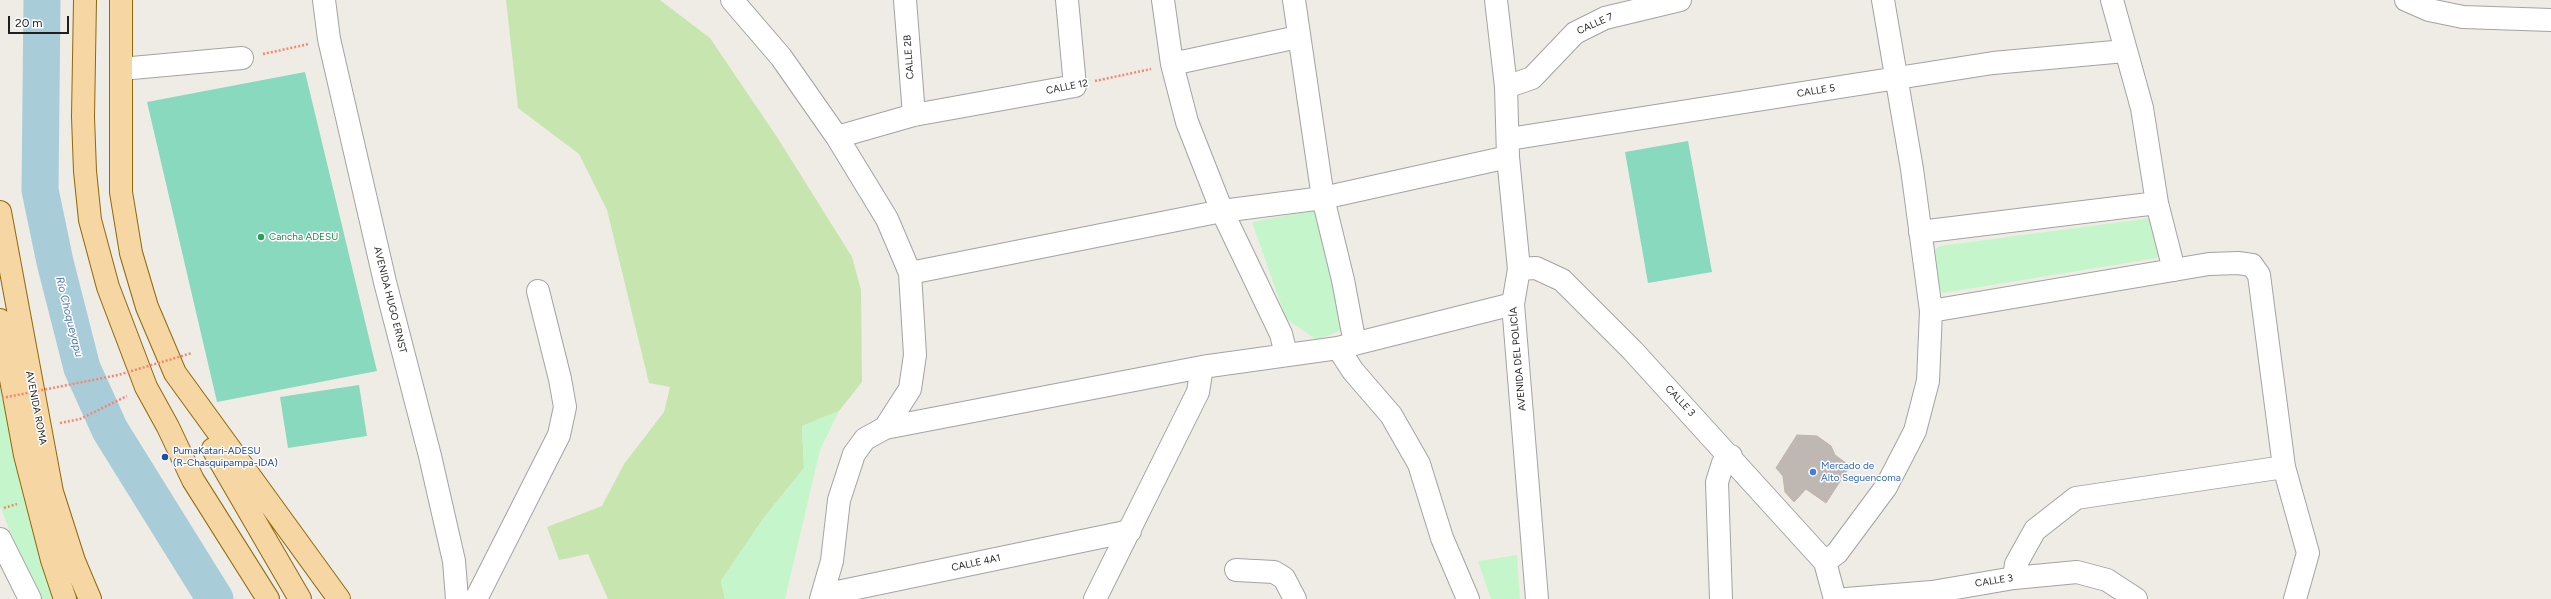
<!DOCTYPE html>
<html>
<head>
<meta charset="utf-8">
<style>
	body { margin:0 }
	#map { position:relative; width:2551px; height:599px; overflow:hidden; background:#efece5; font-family:Figtree,sans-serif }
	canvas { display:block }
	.scale { position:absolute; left:8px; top:16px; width:61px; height:18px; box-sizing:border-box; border:2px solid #1f1f1f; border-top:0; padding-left:5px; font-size:12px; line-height:14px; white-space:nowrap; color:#1f1f1f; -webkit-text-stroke:3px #fff; paint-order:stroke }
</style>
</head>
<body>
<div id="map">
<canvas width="2551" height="599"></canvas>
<div class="scale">20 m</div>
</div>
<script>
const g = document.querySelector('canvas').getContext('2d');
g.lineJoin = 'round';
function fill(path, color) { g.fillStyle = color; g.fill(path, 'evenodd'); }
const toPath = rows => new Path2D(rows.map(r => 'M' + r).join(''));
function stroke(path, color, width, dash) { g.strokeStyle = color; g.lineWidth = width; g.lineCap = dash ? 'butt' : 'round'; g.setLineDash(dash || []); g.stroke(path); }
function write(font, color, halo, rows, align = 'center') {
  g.font = font + ' Figtree,sans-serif'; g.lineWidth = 3; g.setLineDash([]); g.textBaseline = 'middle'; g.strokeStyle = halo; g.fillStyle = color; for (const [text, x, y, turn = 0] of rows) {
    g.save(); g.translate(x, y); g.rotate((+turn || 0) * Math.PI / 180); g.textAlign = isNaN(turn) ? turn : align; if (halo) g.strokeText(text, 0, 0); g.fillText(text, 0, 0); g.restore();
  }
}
fill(toPath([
	[506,0,660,0,710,38,777,137,852,257,861,290,862,382,839,411,802,426,804,468,763,519,721,581,725,599,608,599,588,554,559,560,547,527,602,506,624,464,664,412,670,387,649,383,607,210,579,154,518,108]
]), '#c7e6af');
fill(toPath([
	[1320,209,1344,329,1317,340,1286,319,1252,222],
	[2151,218,2163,248,2157,258,1943,293,1937,286,1933,251,1940,246],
	[0,384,4,388,53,599,40,599,23,565,0,506],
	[839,411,820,450,785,599,725,599,721,581,763,519,804,468,802,426],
	[1517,555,1520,599,1491,599,1478,561]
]), '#c5f6cb');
fill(toPath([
	[305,72,377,371,217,402,147,102],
	[1688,141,1712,272,1648,283,1625,152],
	[359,385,367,436,288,448,280,397]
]), '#88d9bd');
stroke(toPath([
	[42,0,40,190,55,262,82,368,110,430,215,599]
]), '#a9ccd9', 37);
const building = toPath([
	[1797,435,1817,436,1831,446,1835,455,1850,466,1826,503,1806,489,1794,502,1785,492,1783,476,1776,468,1797,435]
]);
fill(building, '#bfb8b2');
stroke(building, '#bfb4a9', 1);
const minor = toPath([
	[324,0,329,39,385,282,430,456,454,561,457,599],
	[732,0,781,57,837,137,887,219,910,273,915,355,910,389,885,428,865,439,854,454,839,500,832,561,821,599],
	[905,0,914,115],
	[1163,0,1172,64,1187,122,1222,211,1281,334,1286,354],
	[1294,0,1323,198,1343,280,1355,344],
	[1496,0,1506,87,1508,157,1519,269,1513,304,1537,599],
	[2112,0,2142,108,2157,203,2174,270],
	[2406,0,2429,10,2463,17,2551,20],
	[1172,64,1298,37],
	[121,69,242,58],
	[1506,87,1532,78,1575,33,1605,18,1680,0],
	[837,137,914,115,1075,86,1067,0],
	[1509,139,1993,63,2125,51],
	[1920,232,2157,203],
	[1519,269,1536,268,1562,280,1633,351,1825,562,1835,599],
	[910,273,1222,211,1323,198,1508,157],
	[1931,311,2209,264,2238,263,2252,265,2259,275,2284,467,2308,553,2295,599],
	[1338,348,1353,371,1391,415,1419,464,1442,538,1468,599],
	[885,428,1202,367,1338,348,1513,304],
	[0,539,30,599],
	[1825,562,1837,553,1886,487,1915,431,1928,381,1931,311,1912,169,1883,0],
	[1236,570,1274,572,1284,578,1295,599],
	[2014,578,2016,564,2035,530,2076,498,2284,467],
	[823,595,1130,531],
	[476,599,559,435,565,407,560,379,538,291],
	[1095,599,1198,392,1202,367],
	[1721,599,1717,482,1723,463,1731,456],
	[1846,599,1932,592,2014,578,2077,572,2107,580,2136,599]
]);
const major = toPath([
	[85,0,83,117,85,171,90,220,108,287,146,387,168,427,193,480,268,599],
	[121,0,121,192,131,253,147,307,175,373,339,599],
	[0,212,52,492,74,561,90,599],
	[0,320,25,455,52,560,65,599],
	[213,449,300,599]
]);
stroke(minor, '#a3a3a3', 24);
stroke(major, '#8f690a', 24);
stroke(toPath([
	[263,54,309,44],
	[1095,81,1151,69],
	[60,423,80,419,127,396],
	[4,508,17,504]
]), '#f18775', 2.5, [2, 2]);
stroke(minor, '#fff', 22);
stroke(major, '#f6d6a3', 22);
stroke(toPath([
	[2,398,118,375,192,353]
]), '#f18775', 2.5, [2, 2]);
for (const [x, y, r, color] of [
	[261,237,4,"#2e9e5b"],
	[165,457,4,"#1a4fb4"],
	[1813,472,4,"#3f7fe0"]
]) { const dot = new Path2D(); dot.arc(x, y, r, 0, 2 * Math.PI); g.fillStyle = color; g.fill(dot); stroke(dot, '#fff', 1.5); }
write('10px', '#1f1f1f', '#fff', [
	["CALLE 7",1595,24,-24],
	["CALLE 2B",909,57,-94],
	["CALLE 12",1067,87,-11],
	["CALLE 5",1816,91,-9],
	["AVENIDA HUGO ERNST",390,300,76],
	["AVENIDA DEL POLICÍA",1518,359,-95],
	["CALLE 3",1680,401,47],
	["AVENIDA ROMA",36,408,79],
	["CALLE 4A1",976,563,-12],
	["CALLE 3",1994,581,-9]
]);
write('10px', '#27864d', '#fff', [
	["Cancha ADESU",269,237]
], 'left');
write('10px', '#164399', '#fff', [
	["PumaKatari-ADESU",173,451],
	["(R-Chasquipampa-IDA)",173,463]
], 'left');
write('10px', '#366cbe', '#fff', [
	["Mercado de",1821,466],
	["Alto Seguencoma",1821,478]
], 'left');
write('italic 11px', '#5179a8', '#fff', [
	["Río Choqueyapu",69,317,76]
]);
</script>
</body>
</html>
